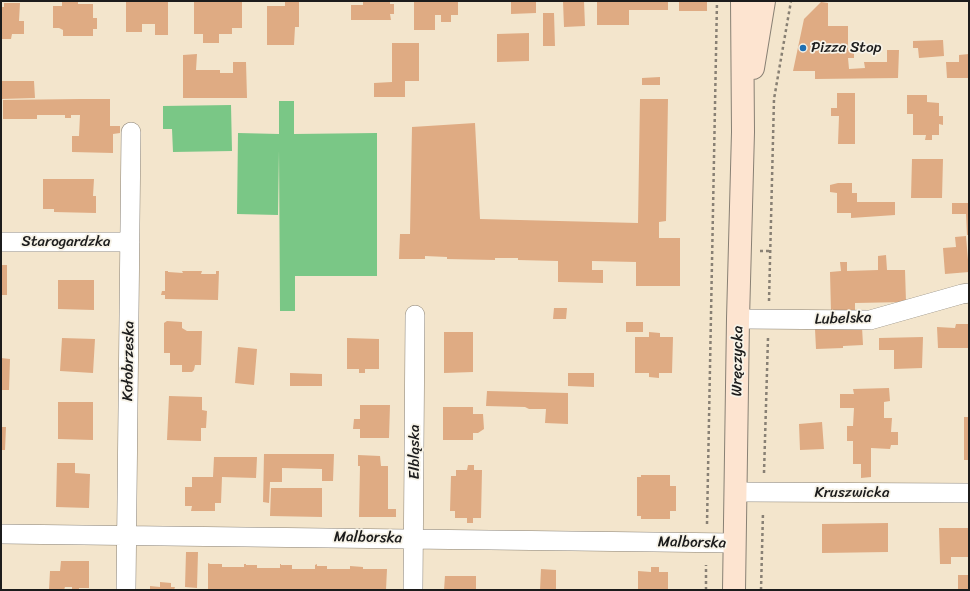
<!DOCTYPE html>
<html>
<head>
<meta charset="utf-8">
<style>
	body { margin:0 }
	#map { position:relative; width:970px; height:591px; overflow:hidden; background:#f3e5cc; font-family:Sriracha,sans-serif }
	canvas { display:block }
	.frame { position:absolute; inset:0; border:2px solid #1c1c1c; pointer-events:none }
</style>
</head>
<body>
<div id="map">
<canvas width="970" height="591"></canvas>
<div class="frame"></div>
</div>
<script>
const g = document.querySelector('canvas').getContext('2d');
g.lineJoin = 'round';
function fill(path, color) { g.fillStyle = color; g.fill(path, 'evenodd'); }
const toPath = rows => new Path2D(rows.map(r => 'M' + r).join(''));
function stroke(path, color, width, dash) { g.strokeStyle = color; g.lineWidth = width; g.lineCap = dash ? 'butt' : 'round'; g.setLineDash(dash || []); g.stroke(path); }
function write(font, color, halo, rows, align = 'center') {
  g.font = font + ' Sriracha,sans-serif'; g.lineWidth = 3.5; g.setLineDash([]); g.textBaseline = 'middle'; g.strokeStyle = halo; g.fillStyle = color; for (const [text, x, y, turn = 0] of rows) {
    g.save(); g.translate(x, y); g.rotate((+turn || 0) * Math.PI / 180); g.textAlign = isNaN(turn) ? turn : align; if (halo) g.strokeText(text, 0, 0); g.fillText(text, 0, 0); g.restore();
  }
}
fill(toPath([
	[279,101,294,101,294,134,377,133,377,276,295,276,295,311,280,311,279,150,278,215,237,214,238,133,279,134],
	[231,105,232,151,173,152,172,129,163,129,163,106]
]), '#7ac786');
fill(toPath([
	[62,1,78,1,78,4,93,4,93,18,97,18,97,29,93,29,93,36,63,36,63,30,59,28,53,28,53,6,62,6],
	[126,1,168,1,168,35,155,35,155,24,142,24,142,32,126,32],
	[285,1,299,1,299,27,295,27,294,45,267,45,267,6,285,6],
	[363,1,390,1,390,4,394,4,394,14,390,14,391,20,351,20,351,5,363,5],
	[414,1,458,1,458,15,451,15,451,22,441,22,441,15,435,15,435,30,414,30],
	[511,1,536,1,536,13,511,14],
	[563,1,584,1,585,26,564,27],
	[597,1,668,1,668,10,629,10,629,25,597,25],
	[679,1,707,1,707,11,679,11],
	[194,2,242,2,242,28,232,28,232,34,219,34,219,43,203,43,203,34,194,34],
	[821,2,828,3,828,26,848,26,848,50,854,50,854,58,848,58,849,69,865,68,864,62,887,62,887,50,899,50,898,78,815,79,815,71,793,71,804,19],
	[4,3,20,3,19,21,24,21,24,34,12,34,11,39,1,39,1,7,4,7],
	[543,13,554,13,555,46,543,46],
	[529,33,529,61,497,62,497,34],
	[943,40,944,56,919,58,918,48,913,48,913,41],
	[392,43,419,43,419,81,405,81,405,97,374,97,374,83,392,82],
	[197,54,196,70,220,70,220,73,233,73,233,62,246,62,247,98,183,98,183,55],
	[969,54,969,78,947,78,946,62,959,62,959,55],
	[660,77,660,85,642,85,642,78],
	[1,81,34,81,35,98,1,99],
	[837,93,855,93,855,144,838,144,839,116,831,116,831,108,837,108],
	[907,95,927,95,927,102,939,103,939,116,943,116,943,125,939,124,939,135,932,135,932,140,925,140,926,135,913,135,913,114,907,114],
	[80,99,110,99,110,126,120,126,120,133,113,134,113,153,72,152,72,136,79,136,80,115,71,115,71,118,65,118,65,115,37,115,37,119,3,119,3,100],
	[640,99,668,99,666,221,659,222,659,238,680,238,680,286,636,286,636,262,592,261,592,270,603,270,603,283,558,282,558,261,518,260,518,258,495,258,495,260,447,259,447,257,425,256,425,259,399,259,400,234,410,234,412,127,475,123,480,219,638,223],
	[912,159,943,159,942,198,911,198],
	[43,179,94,179,93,196,96,196,96,213,54,212,54,209,43,209],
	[838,183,852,183,852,193,857,193,857,202,895,202,895,215,851,218,851,213,837,213,837,193,830,192,830,185],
	[952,203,969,203,969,235,967,235,966,214,952,214],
	[966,236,969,272,945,274,943,248,956,247,955,237],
	[886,255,887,270,905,270,906,302,855,303,855,310,831,312,830,272,841,271,840,262,847,262,847,271,878,270,878,256],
	[1,265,7,265,7,295,1,295],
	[165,271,168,271,168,272,183,273,182,271,202,271,201,274,216,274,216,271,219,271,218,300,165,299,165,295,161,295,162,291,165,291],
	[58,280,94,280,94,310,58,309],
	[554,308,567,308,566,319,553,319],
	[167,321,182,322,182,328,187,331,202,331,201,365,195,365,194,370,192,372,182,372,182,365,170,365,170,353,164,353,164,323],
	[626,322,643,322,643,332,626,332],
	[956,324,969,324,969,348,938,348,937,327,955,328],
	[862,327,863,345,843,346,843,348,816,349,815,329],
	[444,332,473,332,473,372,444,373],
	[649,332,660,333,660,337,673,337,672,373,659,373,659,378,649,377,649,373,635,373,635,337,649,337],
	[923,337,922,368,894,369,894,350,879,350,879,338],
	[62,338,95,339,93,373,60,371],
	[347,338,379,339,379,369,365,369,365,373,359,373,359,369,347,369],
	[238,347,257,349,254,385,235,383],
	[1,358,10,359,9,390,1,390],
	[290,373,322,374,322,386,290,386],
	[568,373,594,373,594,387,568,386],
	[889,388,890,401,884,402,884,418,892,418,891,432,898,432,898,445,891,445,890,449,871,448,871,477,861,478,861,464,853,464,853,441,847,441,847,426,853,426,854,408,840,408,840,394,854,394,853,389],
	[487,391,568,393,568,424,545,423,546,409,529,409,525,407,486,406],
	[169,396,202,397,202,410,207,411,206,428,201,428,201,441,167,440],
	[58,402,93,402,93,440,58,439],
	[360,405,390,405,389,438,360,438,360,429,353,429,354,419,360,419],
	[443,407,473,407,473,414,483,414,484,429,478,433,473,433,473,440,443,440],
	[964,417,969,417,969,460,964,460],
	[822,422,824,449,800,450,799,424],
	[1,427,6,427,5,450,1,450],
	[264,454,334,454,333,481,322,481,322,469,282,468,282,482,270,482,269,503,263,502],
	[358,455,380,456,381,466,388,466,388,509,396,509,396,517,359,517,360,466,358,466],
	[214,457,257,457,256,478,222,477,221,503,215,503,215,511,191,511,192,506,185,506,185,487,192,487,192,477,213,477],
	[57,463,75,463,75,473,90,474,89,508,56,507],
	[468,465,474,465,474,470,482,470,481,518,473,518,473,523,467,523,467,518,455,518,455,511,450,511,451,476,456,476,456,470,467,470],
	[641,475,670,475,670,486,676,486,676,511,670,511,670,519,641,519,641,516,637,516,637,477,641,477],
	[271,488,322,488,322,517,270,516],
	[888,523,888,552,822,553,822,524],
	[939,528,969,528,969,557,951,557,951,564,940,564],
	[186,552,198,552,197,588,185,587],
	[61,561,89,561,89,588,79,588,79,590,72,590,72,587,65,587,64,590,49,590,50,571,60,571],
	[208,563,210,564,222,564,222,567,244,567,244,564,246,564,246,565,257,565,257,568,280,568,280,564,281,564,281,565,292,565,292,569,315,569,315,565,317,564,317,566,327,566,327,569,350,569,350,566,363,567,363,569,387,569,386,590,208,590],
	[651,567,659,567,659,572,668,572,668,590,638,590,638,571,651,572],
	[541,569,556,570,556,590,540,590],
	[958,575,969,575,969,590,958,590],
	[445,576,476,576,476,590,444,590],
	[160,582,171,583,171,587,175,587,174,590,150,590,150,586,160,587]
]), '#dfab83');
const street = toPath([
	[1,242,130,242],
	[738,319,870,320,962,294,969,293],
	[736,492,969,493],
	[1,534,735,543],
	[126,590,131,132],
	[413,590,415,315]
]);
const secondary = toPath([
	[753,68,764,1],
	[734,590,738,319,743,132,742,1]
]);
stroke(street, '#888074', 20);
stroke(secondary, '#888074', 24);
stroke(toPath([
	[760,251,769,251],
	[769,301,774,99,791,1],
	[764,473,768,338],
	[707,524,717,1],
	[706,590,706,565],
	[761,590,763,512]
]), '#888074', 2.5, [3, 3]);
stroke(street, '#fff', 19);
stroke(secondary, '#fde4d0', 22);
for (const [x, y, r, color] of [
	[803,48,4,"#1f6fb2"]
]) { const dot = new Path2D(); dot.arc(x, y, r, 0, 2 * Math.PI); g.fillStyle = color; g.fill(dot); stroke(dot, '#f7f3e8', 1.5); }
write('15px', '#1c1c1c', '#f7f3e8', [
	["Pizza Stop",811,48]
], 'left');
write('15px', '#1c1c1c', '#f7f3e8', [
	["Starogardzka",66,242],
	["Lubelska",843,319,-2],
	["Kołobrzeska",129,361,-89],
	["Wręczycka",738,361,-89],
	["Elbląska",415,452,-90],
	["Kruszwicka",852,493],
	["Malborska",368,538,1],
	["Malborska",692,543,1]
]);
</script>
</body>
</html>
